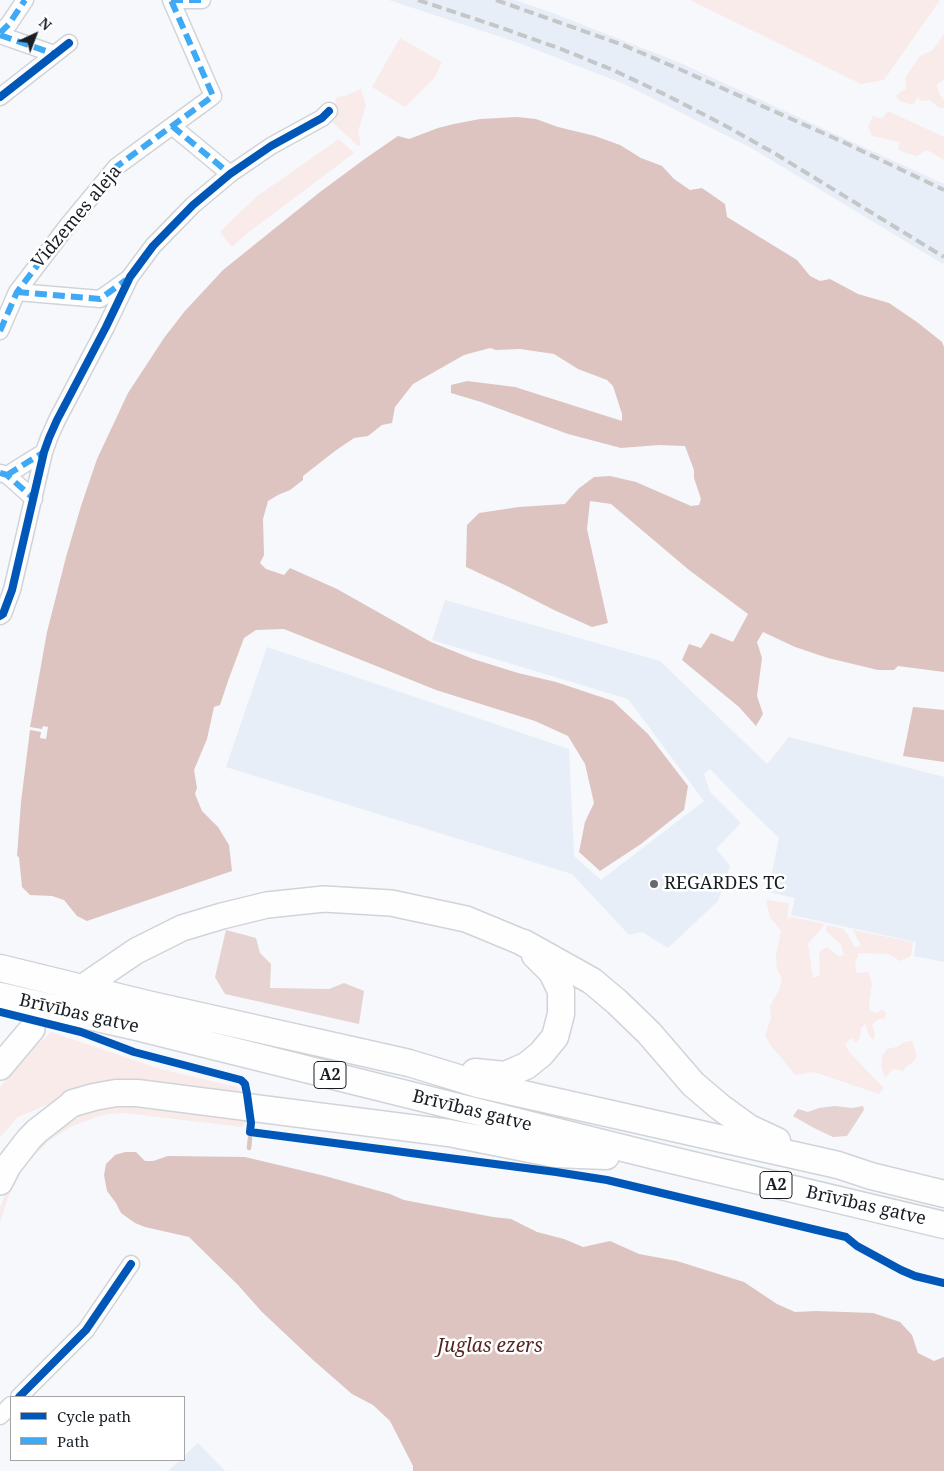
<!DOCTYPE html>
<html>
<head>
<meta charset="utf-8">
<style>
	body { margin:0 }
	#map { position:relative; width:944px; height:1471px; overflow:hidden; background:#f6f8fb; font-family:"Noto Serif",serif }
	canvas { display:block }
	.legend { position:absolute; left:10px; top:1396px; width:175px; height:65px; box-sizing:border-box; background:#fff; border:1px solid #a3a5a7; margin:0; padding:6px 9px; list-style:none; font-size:15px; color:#181e24 }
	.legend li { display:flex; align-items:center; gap:10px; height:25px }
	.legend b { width:25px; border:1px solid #a3a5a7 }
	.north { position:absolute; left:10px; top:10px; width:50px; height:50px; -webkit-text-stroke:4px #fff; paint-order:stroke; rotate:43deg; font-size:14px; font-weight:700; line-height:20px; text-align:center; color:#181e24 }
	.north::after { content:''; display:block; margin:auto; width:18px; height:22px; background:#181e24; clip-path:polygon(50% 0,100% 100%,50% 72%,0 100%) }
</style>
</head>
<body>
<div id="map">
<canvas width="944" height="1471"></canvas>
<ul class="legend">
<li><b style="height:6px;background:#0057b8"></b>Cycle path</li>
<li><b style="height:6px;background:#3fa9f5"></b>Path</li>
</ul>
<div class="north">N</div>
</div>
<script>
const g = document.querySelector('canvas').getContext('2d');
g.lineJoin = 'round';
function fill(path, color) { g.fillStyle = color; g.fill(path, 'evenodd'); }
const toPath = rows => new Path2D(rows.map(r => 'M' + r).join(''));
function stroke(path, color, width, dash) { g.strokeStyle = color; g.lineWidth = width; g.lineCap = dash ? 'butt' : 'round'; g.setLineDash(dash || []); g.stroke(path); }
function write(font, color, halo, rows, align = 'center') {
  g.font = font + ' "Noto Serif",serif'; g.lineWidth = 5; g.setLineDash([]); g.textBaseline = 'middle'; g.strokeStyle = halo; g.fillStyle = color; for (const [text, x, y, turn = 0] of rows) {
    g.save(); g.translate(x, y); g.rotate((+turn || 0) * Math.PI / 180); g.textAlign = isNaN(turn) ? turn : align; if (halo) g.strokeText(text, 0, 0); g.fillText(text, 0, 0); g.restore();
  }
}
fill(toPath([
	[389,0,515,0,550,12,678,62,944,184,944,262,943,264,753,149,624,84,519,43],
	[445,600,660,661,767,764,789,737,944,777,944,962,914,956,916,942,791,915,795,898,768,892,779,838,739,799,710,769,704,774,710,792,741,823,716,849,730,866,718,901,668,948,642,932,629,935,572,874,226,767,267,647,569,749,574,856,601,880,704,801,628,699,432,640],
	[198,1443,225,1471,168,1471,180,1460,184,1460,184,1456]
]), '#e7eef8');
fill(toPath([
	[690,0,940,0,884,80,861,84],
	[944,34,944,79,937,85,939,93,944,101,944,108,939,108,930,100,921,101,918,97,913,105,899,101,896,95,906,89,905,78,920,56,933,50],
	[400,38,442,62,435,77,405,107,372,87],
	[361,89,366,106,358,131,361,145,358,146,329,119,332,113,337,97,345,96],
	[888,111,944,137,944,160,927,150,916,156,898,150,900,142,872,136,868,126,873,116,882,119],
	[339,139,354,153,245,235,232,247,220,232,256,197],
	[766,900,789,903,787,920,791,917,825,924,808,944,813,978,820,975,819,952,827,947,838,956,844,955,841,945,825,930,827,925,844,929,855,947,861,946,853,930,913,942,911,956,900,961,888,954,859,953,855,964,856,973,868,972,872,984,869,1003,870,1011,877,1013,883,1009,886,1013,884,1019,878,1019,872,1025,875,1034,873,1040,869,1035,865,1024,861,1028,860,1037,856,1043,851,1038,845,1044,850,1053,884,1088,879,1094,814,1072,795,1075,784,1061,772,1047,765,1036,771,1018,770,1006,779,990,782,978,777,970,776,955,781,931,770,917],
	[51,1032,160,1069,237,1087,243,1093,242,1098,56,1101,18,1117,0,1137,0,1087,12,1072,31,1050],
	[912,1041,917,1056,913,1062,906,1067,903,1071,893,1069,885,1078,881,1066,882,1056,887,1049,897,1047,904,1042],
	[121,1103,244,1116,243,1121,247,1121,242,1127,125,1113,108,1114,93,1118,69,1128,49,1141,34,1156,22,1171,9,1195,0,1222,0,1207,10,1183,47,1135,76,1117,90,1111]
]), '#f8ebea');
fill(toPath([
	[226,930,256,938,260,953,271,964,270,988,329,989,344,983,364,991,359,1024,225,994,215,977],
	[835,1106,852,1108,863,1106,864,1110,847,1136,833,1137,814,1128,793,1116,798,1109,808,1112,819,1108]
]), '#e6d2d1');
fill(toPath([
	[517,117,536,119,558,127,595,136,620,145,641,158,662,166,674,179,690,190,702,188,725,204,727,217,797,260,810,276,820,281,830,279,858,294,889,303,917,322,942,342,944,347,944,672,898,666,894,670,878,670,828,658,795,647,763,632,757,642,762,658,757,696,763,714,756,726,739,707,682,660,689,644,701,648,711,633,733,642,748,614,689,570,611,504,590,501,587,529,608,623,592,627,554,610,507,586,466,567,467,525,479,513,519,507,565,504,578,489,594,477,610,476,636,482,691,506,699,505,701,499,694,478,694,470,685,446,659,445,621,448,568,434,481,402,451,393,451,385,467,381,515,387,622,421,622,414,613,386,607,380,578,369,554,354,520,349,496,350,490,348,464,355,413,384,395,407,392,423,382,425,368,436,354,438,335,451,303,476,303,480,290,490,278,495,268,501,263,519,264,555,260,563,266,569,284,575,290,568,337,589,431,642,473,659,518,673,556,682,613,701,648,734,688,786,684,810,641,844,600,871,579,852,585,822,594,803,585,764,568,736,535,721,436,690,284,629,256,630,244,638,228,681,220,705,214,707,207,739,194,770,197,788,195,794,202,811,218,827,229,845,232,871,87,921,77,916,64,900,52,896,30,895,22,887,19,857,17,856,21,802,30,730,41,732,40,738,46,739,48,727,43,726,42,729,30,727,47,632,66,557,81,506,97,459,128,393,164,338,184,312,223,270,320,192,366,158,398,136,409,139,438,128,454,124,480,119],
	[913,707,944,710,944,762,903,756],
	[125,1152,136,1152,145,1161,153,1161,168,1156,245,1157,325,1176,390,1194,404,1200,493,1217,511,1219,537,1232,564,1239,583,1247,610,1241,639,1254,677,1261,744,1282,777,1304,795,1312,816,1311,873,1313,900,1322,912,1335,918,1353,934,1361,944,1357,944,1471,413,1471,413,1466,390,1421,373,1405,352,1394,313,1360,262,1312,238,1285,189,1237,145,1227,135,1223,121,1213,116,1203,107,1191,104,1175,106,1164,115,1155]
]), '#ddc4c1');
stroke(toPath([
	[249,1148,250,1138]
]), '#ddc4c1', 4.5);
const minor = toPath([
	[171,0,202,0],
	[0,33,9,24,25,0],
	[0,35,54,54],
	[0,97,69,43],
	[172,126,230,174],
	[17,292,100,299,128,279],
	[0,331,17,292,68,225,116,167,213,96,171,0],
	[0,473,7,475,34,499],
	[7,475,44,452],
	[0,616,3,614,12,590,44,452,49,438,57,420,106,327,130,277,153,246,193,205,230,174,271,146,322,118,329,111],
	[19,1397,86,1330,131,1264],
	[0,1416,11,1405]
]);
const primary = toPath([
	[89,983,136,951,182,928,222,916,267,905,324,899,391,903,466,919,524,943],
	[0,1067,32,1029],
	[0,1182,8,1166,29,1139,37,1131,73,1103]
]);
const trunk = toPath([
	[524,943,592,981,617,1002,649,1033,693,1084,720,1107,749,1128,777,1141],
	[0,968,147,1004,409,1063,478,1084,838,1165,871,1176,944,1194],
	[0,996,137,1027,659,1157,944,1225],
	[475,1072,505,1075,526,1066,541,1054,555,1037,561,1014,561,991,552,972,535,955],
	[73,1103,94,1097,116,1093,137,1093,449,1133,555,1154,606,1156]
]);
stroke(minor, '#d0d4d9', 19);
stroke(primary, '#d0d4d9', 28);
stroke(trunk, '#d0d4d9', 29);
stroke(minor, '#fefefe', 16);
stroke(primary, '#fefefe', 25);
stroke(trunk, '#fefefe', 26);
stroke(toPath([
	[418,0,502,28,561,49,613,70,666,95,724,125,774,153,944,257],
	[496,0,623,45,679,69,841,141,944,190]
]), '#c5c6c7', 4, [10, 5]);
stroke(toPath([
	[171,0,202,0],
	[0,33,9,24,25,0],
	[0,35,54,54],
	[172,126,230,174],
	[17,292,100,299,126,280],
	[0,331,17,292,68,225,116,167,213,96,171,0],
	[0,473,7,475,34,499],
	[7,475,44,452]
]), '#3fa9f5', 6, [12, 6]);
stroke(toPath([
	[0,97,69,43],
	[0,616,3,614,12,590,44,452,49,438,57,420,106,327,130,277,153,246,193,205,230,174,271,146,322,118,329,111],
	[0,1012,81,1032,134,1052,241,1080,245,1084,247,1094,251,1123,250,1132,556,1172,607,1180,846,1237,857,1246,901,1270,915,1276,944,1283],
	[19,1397,86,1330,131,1264]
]), '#0057b8', 8);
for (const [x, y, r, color] of [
	[654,884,5,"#666a6f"]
]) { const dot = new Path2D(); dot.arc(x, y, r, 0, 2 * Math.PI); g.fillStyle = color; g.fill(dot); stroke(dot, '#fff', 2); }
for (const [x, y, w] of [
	[330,1075,32],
	[776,1185,32]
]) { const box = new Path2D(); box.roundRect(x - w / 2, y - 13.5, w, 27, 4); g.fillStyle = '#fff'; g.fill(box); stroke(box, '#181e24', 1); }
write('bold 16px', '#181e24', null, [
	["A2",330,1075],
	["A2",776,1185]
]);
write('18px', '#181e24', '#fff', [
	["Vidzemes aleja",77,217,-50],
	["Brīvības gatve",79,1014,13],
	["Brīvības gatve",472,1111,14],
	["Brīvības gatve",866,1206,13]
]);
write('18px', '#181e24', '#fff', [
	["REGARDES TC",664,884]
], 'left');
write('italic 19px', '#552520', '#fff', [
	["Juglas ezers",490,1347]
]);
</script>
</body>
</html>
